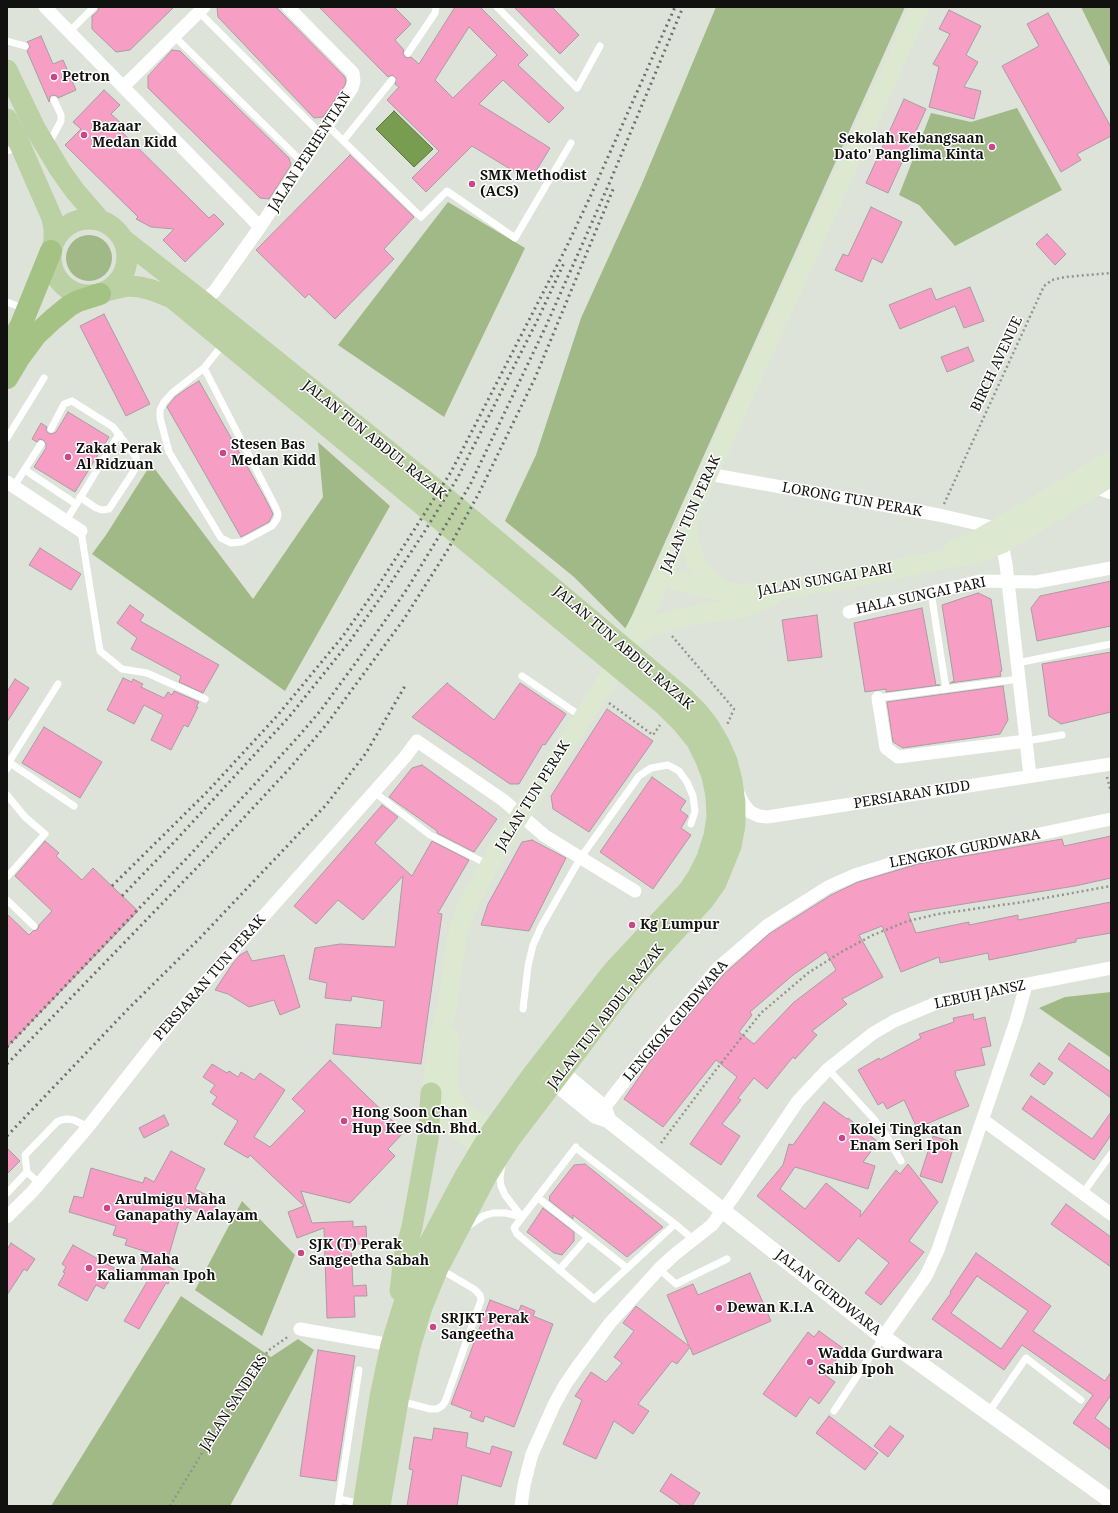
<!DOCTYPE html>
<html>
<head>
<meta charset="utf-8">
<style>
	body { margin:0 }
	#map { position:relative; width:1118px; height:1513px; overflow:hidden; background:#dee3d9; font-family:"Noto Serif",serif }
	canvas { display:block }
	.frame { position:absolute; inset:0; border:8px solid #11120f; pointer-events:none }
</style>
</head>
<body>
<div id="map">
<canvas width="1118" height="1513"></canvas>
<div class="frame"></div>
</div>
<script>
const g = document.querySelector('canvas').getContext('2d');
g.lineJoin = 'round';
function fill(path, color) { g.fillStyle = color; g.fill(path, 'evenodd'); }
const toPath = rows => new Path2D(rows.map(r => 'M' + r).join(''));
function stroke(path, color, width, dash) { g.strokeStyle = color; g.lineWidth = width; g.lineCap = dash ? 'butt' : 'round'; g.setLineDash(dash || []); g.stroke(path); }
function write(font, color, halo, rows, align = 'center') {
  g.font = font + ' "Noto Serif",serif'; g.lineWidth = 3; g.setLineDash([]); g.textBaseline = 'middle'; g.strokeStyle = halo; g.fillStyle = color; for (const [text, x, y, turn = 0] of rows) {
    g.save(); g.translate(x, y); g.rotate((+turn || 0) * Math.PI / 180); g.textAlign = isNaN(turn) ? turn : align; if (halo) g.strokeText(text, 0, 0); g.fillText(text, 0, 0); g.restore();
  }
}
fill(toPath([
	[716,7,905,7,626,629,574,577,505,521,536,455,581,318,641,186],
	[1081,7,1111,7,1111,68],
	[1017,108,1062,190,955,246,919,205,899,195,931,113,971,122],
	[448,202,525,248,444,417,338,345],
	'66 258a23 23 0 1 1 46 0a23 23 0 1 1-46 0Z',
	[318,442,390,506,285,691,92,554,106,535,151,464,253,599,323,497],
	[1111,992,1111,1058,1039,1008,1065,997],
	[242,1201,295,1255,262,1336,195,1290],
	[181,1296,271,1357,298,1339,314,1350,230,1506,51,1506]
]), '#a0b986');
const water = toPath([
	[394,111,433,149,414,167,376,129,394,111]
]);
fill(water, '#799d50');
stroke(water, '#5a733c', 1);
const building = toPath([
	[99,7,174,7,130,50,116,52,92,29,92,16,98,11,99,7],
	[217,7,276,7,344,76,346,80,345,85,323,117,314,118,218,17,217,7],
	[319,7,394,7,411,24,395,40,404,50,403,53,405,57,408,58,411,57,419,64,455,7,480,7,528,55,518,65,564,108,549,123,503,80,479,104,550,148,530,181,472,146,426,192,412,178,439,151,387,100,399,87,395,84,396,78,392,75,388,77,319,7],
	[469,27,497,55,453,98,435,80,469,27],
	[514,7,552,7,579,35,560,54,514,7],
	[949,10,981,26,966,55,978,62,964,87,981,91,974,119,929,107,939,67,933,64,950,34,939,29,949,10],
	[1048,13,1111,127,1111,136,1077,154,1081,160,1061,172,1002,66,1039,46,1027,24,1048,13],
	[41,36,53,64,63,60,76,90,58,98,57,96,52,95,50,97,49,102,27,51,30,47,27,42,41,36],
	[172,50,180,51,289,158,291,165,269,199,260,198,148,88,148,76,172,50],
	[104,90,120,105,111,114,123,125,119,129,209,218,214,214,224,224,185,262,163,240,174,229,151,227,136,219,138,217,65,145,81,129,73,122,104,90],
	[904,99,926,109,888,193,866,183,904,99],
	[350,155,414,217,384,249,394,259,335,319,309,294,305,298,256,250,350,155],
	[871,207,902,222,882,263,872,258,862,282,835,270,843,254,848,256,871,207],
	[1047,234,1066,254,1055,265,1036,244,1047,234],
	[970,287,984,321,964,328,955,306,900,329,889,305,931,288,936,300,970,287],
	[104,314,150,404,126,416,80,326,104,314],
	[968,347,974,361,947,372,941,357,968,347],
	[199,381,265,498,273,514,269,522,241,537,167,407,175,397,186,389,199,381],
	[68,412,109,437,75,492,34,467,46,448,46,444,43,440,39,439,37,442,32,439,41,423,47,427,46,430,48,433,52,434,56,432,68,412],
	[40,548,81,574,71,590,29,565,40,548],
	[1111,581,1111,626,1037,641,1031,608,1040,596,1111,581],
	[978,593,991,599,1002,671,1000,672,1001,676,950,683,954,681,942,605,978,593],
	[130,605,144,615,140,621,219,665,203,693,179,682,181,676,131,649,137,638,117,623,130,605],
	[922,608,936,685,940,685,886,692,886,689,865,692,854,623,922,608],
	[817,615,822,657,788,661,782,620,817,615],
	[1111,652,1111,712,1061,724,1049,716,1042,664,1111,652],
	[123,678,132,682,133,679,143,684,141,687,164,698,168,692,172,695,174,691,199,702,196,707,198,707,188,727,184,725,171,750,151,740,163,715,144,705,134,724,107,710,123,678],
	[15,679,29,688,7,722,7,692,15,679],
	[447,683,494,720,520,683,566,714,545,745,543,744,519,784,510,784,412,717,447,683],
	[1003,686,1008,720,1000,734,903,748,893,742,887,702,1003,686],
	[607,709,653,741,589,832,553,809,551,796,607,709],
	[44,727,102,762,80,798,22,763,44,727],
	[422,765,497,819,474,852,437,833,437,831,389,797,412,768,422,765],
	[652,777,686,801,680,810,688,816,681,828,691,835,653,889,600,852,652,777],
	[382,805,398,817,375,843,412,876,432,841,469,860,438,913,442,914,421,1064,333,1054,336,1024,381,1028,384,1001,352,996,351,1001,325,998,327,983,309,979,315,948,340,944,395,947,403,876,363,920,338,900,316,924,294,906,382,805],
	[1111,836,1111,878,1075,886,908,913,916,933,969,922,969,925,1018,915,1018,920,1111,902,1111,933,1076,939,1076,942,989,960,988,953,940,963,939,957,901,972,882,926,859,935,883,977,842,999,847,1004,812,1031,817,1035,795,1059,793,1057,767,1089,754,1078,738,1098,741,1100,722,1124,740,1136,721,1165,690,1144,737,1077,716,1060,663,1127,624,1099,656,1053,724,974,769,934,831,895,858,882,918,864,1062,839,1064,846,1111,836],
	[826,952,836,970,793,1003,754,1044,739,1032,752,1015,750,1012,793,975,826,952],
	[532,840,566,858,529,931,481,925,488,904,522,842,532,840],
	[45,841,59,853,56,856,82,880,93,868,138,911,7,1047,7,914,29,935,33,931,37,930,39,925,52,911,15,876,45,841],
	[247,951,252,961,284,955,300,1007,280,1015,274,1000,249,1007,228,994,215,990,233,963,240,955,247,951],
	[973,1014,974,1020,985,1017,991,1046,981,1048,985,1065,955,1071,956,1073,955,1074,969,1106,917,1128,904,1100,887,1109,883,1102,878,1105,858,1070,879,1058,880,1060,921,1038,919,1034,954,1022,953,1018,973,1014],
	[1069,1043,1111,1072,1111,1098,1058,1059,1069,1043],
	[330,1060,404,1132,388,1149,395,1156,350,1203,301,1191,312,1223,353,1221,353,1227,366,1226,367,1244,351,1244,353,1286,366,1285,367,1296,354,1296,355,1317,327,1318,324,1228,297,1238,288,1212,304,1206,250,1155,248,1158,224,1144,238,1121,212,1104,217,1097,210,1092,215,1085,203,1077,212,1064,227,1073,229,1071,238,1077,241,1072,254,1080,260,1073,285,1090,254,1137,270,1147,305,1111,292,1099,330,1060],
	[1039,1063,1053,1073,1044,1085,1030,1075,1039,1063],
	[1031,1096,1092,1139,1111,1112,1111,1135,1094,1160,1022,1109,1031,1096],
	[824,1102,847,1119,848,1118,878,1142,863,1162,875,1166,868,1189,795,1167,780,1189,805,1209,826,1183,861,1211,860,1217,896,1170,900,1174,908,1164,938,1202,909,1241,924,1252,881,1305,865,1293,889,1263,858,1238,839,1262,757,1196,783,1165,789,1144,793,1145,824,1102],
	[164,1115,169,1125,144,1138,139,1128,164,1115],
	[933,1136,955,1143,942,1183,920,1176,933,1136],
	[7,1148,20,1161,7,1174,7,1148],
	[171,1151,205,1169,195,1189,218,1201,209,1219,187,1207,184,1212,182,1210,166,1265,175,1270,168,1284,166,1283,139,1329,124,1321,151,1275,141,1270,150,1253,125,1245,127,1239,113,1235,116,1226,69,1212,74,1196,83,1198,91,1168,143,1183,145,1177,154,1182,171,1151],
	[585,1164,663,1227,627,1257,573,1215,573,1219,549,1200,550,1198,549,1197,574,1165,585,1164],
	[1066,1204,1111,1237,1111,1267,1051,1224,1066,1204],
	[543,1208,574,1232,574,1241,562,1255,554,1253,527,1232,543,1208],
	[11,1243,35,1259,27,1271,24,1269,7,1295,7,1250,11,1243],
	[73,1245,116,1269,104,1289,96,1285,87,1301,58,1285,65,1273,63,1272,66,1267,62,1264,73,1245],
	[976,1253,1051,1306,1033,1331,1105,1381,1111,1372,1111,1395,1095,1418,1111,1430,1111,1450,1073,1423,1093,1395,1022,1345,1004,1370,932,1319,951,1293,950,1292,976,1253],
	[977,1276,1028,1311,1001,1349,951,1313,977,1276],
	[750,1273,771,1321,693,1355,690,1347,677,1364,672,1361,638,1404,649,1411,633,1434,614,1421,596,1459,563,1444,582,1400,575,1396,591,1372,606,1382,622,1363,614,1357,634,1331,623,1323,636,1306,689,1346,667,1295,693,1284,698,1295,750,1273],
	[490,1300,519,1311,521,1305,535,1311,533,1316,553,1324,514,1427,485,1416,483,1422,470,1417,472,1412,451,1404,490,1300],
	[819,1331,844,1349,825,1375,835,1382,819,1404,810,1397,796,1417,763,1394,808,1332,814,1337,819,1331],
	[318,1350,355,1356,336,1481,300,1476,318,1350],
	[829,1416,878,1453,865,1470,816,1433,829,1416],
	[890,1426,904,1436,888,1457,874,1446,890,1426],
	[434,1428,468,1433,466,1447,490,1454,492,1446,512,1452,501,1487,462,1475,457,1506,407,1506,413,1470,409,1469,414,1437,432,1440,434,1428],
	[671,1474,700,1493,692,1506,682,1506,660,1491,671,1474]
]);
fill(building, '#f69ec3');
stroke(building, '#a89da1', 1);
stroke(toPath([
	[944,504,1044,286,1052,280,1065,277,1111,273],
	[672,636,734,709,727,725],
	[609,703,653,735,660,725],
	[1107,777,1111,792],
	[661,1143,715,1071,761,1013,808,973,843,951,873,935,908,921,938,914,1023,902,1111,886],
	[170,1506,247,1379,269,1350,289,1336]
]), '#91958e', 2.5, [2, 3]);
stroke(toPath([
	[497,7,577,88,600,46],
	[199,12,322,135],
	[69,32,94,7],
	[174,36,303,163],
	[7,41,25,46],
	[408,53,435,13,436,7],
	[328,126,421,217,447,191,515,238,571,143],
	[343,141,392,80],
	[48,145,61,121,61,115,54,100],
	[7,151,19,147],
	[7,302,25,309],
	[204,368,276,508,278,514,277,519,272,526,242,542,231,543,221,538,169,452,160,418,160,410,164,402,172,393,204,368,224,343],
	[51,429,64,404,72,401,113,427,136,457,137,465,132,474,109,509,102,510,96,508,80,497],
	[7,438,44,378],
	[25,470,76,504],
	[14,486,41,444],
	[66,521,119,434],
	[81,531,100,651,122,669,147,673,205,699],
	[931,592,946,689],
	[1017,663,1111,644],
	[522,676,582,717],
	[878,698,1019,679],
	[1026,741,1062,735],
	[10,763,74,806],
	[7,769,12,757,58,684],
	[374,792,430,835,489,865],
	[7,795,25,817,45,834,7,877],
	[7,900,34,926],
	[523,1009,528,966,533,945,541,927,581,857,639,776,651,768,668,765,679,771,687,782,693,796,695,811,691,824],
	[828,1069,873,1118,886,1135,901,1161],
	[502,1164,500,1178,501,1186,505,1195,522,1217],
	[39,1183,27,1172,25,1155,57,1122,61,1120,67,1119,74,1120,88,1127],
	[7,1193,27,1172],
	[1083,1193,1111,1154],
	[537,1197,627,1268],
	[675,1224,594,1299,517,1234,514,1228,576,1147,576,1148,675,1224,694,1240],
	[468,1226,483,1216,493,1213,506,1213,522,1217],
	[659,1269,676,1284,727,1259],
	[559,1270,588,1237],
	[400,1401,430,1409,437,1409,442,1406,445,1402,481,1300,480,1295,474,1289,440,1269],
	[834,1411,883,1337],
	[988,1413,1026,1358,1081,1400],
	[339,1499,362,1504],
	[338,1506,359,1370]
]), '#fff', 7);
stroke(toPath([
	[45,7,260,227],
	[123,87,204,7],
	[202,301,214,292,260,227,352,88,354,81,353,73,288,7],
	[708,474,939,515,996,528,1002,544,1006,564,1030,776],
	[7,482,81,531],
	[1095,487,1111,493],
	[849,612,980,581,1036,582,1111,568],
	[878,698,886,748,898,757,1026,741],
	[737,791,743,803,750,812,759,816,767,817,1111,764],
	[604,1108,648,1051,718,968,768,925,828,887,855,875,916,856,1001,842,1111,819],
	[983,1120,1111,1214],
	[7,1217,32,1192,88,1127,150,1048,191,998,405,757,417,741,503,800,545,836,635,891],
	[300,1329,391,1345],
	[883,1337,926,1276,938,1250,1016,1021,1026,985],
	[521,1506,524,1485,532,1454,554,1405,565,1385,578,1366,610,1323,659,1269,674,1255,712,1225,733,1197,798,1101,828,1069,872,1034,894,1021,941,1001,1111,968]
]), '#fff', 13);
stroke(toPath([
	[550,1068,561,1072,604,1108,608,1120],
	[548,1074,554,1082,596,1116,608,1120,883,1337,1111,1501]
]), '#fff', 16);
stroke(toPath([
	[689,523,688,532,691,548,697,563,707,577,724,591],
	[954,549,972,542,1027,511,1111,460],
	[663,577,700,587,725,591,739,593,764,592,839,580,979,553,1002,544,1111,477],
	[631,639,650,628,668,621,688,616,748,607,774,595],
	[450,1038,448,1083,454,1102,459,1109,473,1119,505,1140],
	[496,1156,446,1122,439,1114,435,1106,431,1093,438,1042,447,1009,455,949,460,926,468,905,496,853,609,677,647,609,920,7]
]), '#dde8d1', 19);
stroke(toPath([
	[7,70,36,130,60,170,75,191,100,220],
	[7,119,21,147,52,218,54,229,54,241],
	'51 257a38 38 0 1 1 76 0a38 38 0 1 1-76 0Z',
	[124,240,202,301,433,487,684,698,698,712,709,726,719,743,727,761,732,781,735,803,735,825,731,846,716,883,704,900,667,940,628,984,508,1142,487,1175,438,1268,422,1307,410,1347,398,1401,380,1506],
	[110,290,127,286,140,287,152,290,172,298,665,706,682,723,696,740,705,758,712,776,716,796,717,817,714,836,707,858,698,876,688,891,613,971,533,1074,492,1131,465,1176,421,1259,405,1300,391,1345,380,1397,363,1506],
	[400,1291,404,1257,412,1227,428,1139,431,1093]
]), '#bbd1a3', 21);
stroke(toPath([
	[7,349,21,325,51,251],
	[7,378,19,358,36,335,52,320,69,306,78,301,100,294]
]), '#a4c284', 22);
stroke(toPath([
	[112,886,207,792,277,716,343,636,374,592,416,527,451,472,566,248,591,195,675,7],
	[122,896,177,839,289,717,350,641,388,587,423,534,458,477,538,319,564,263],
	[7,1047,187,858,298,737,321,710,357,661,407,589,470,485,546,326,609,184,683,7],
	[7,1064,211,853,290,768,326,725,404,619,447,551,479,493,535,378,614,187],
	[7,1136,129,1008,199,939,326,805,366,753,405,686]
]), '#6e716a', 3, [2, 4]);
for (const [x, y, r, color] of [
	[54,77,4,"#cb4688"],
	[84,135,4,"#cb4688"],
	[992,147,4,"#cb4688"],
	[472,184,4,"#cb4688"],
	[223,453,4,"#cb4688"],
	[68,457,4,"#cb4688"],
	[632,925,4,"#cb4688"],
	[344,1121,4,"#cb4688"],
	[842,1138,4,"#cb4688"],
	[107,1208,4,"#cb4688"],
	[301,1253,4,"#cb4688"],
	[89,1268,4,"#cb4688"],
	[719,1308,4,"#cb4688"],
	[433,1327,4,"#cb4688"],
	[810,1362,4,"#cb4688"]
]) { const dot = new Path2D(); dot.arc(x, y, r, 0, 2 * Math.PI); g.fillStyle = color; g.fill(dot); stroke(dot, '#fff', 1.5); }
write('bold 14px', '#11120f', '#fff', [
	["Petron",62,77],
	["Bazaar",92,127],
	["Medan Kidd",92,143],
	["Sekolah Kebangsaan",984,139,"right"],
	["Dato' Panglima Kinta",984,155,"right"],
	["SMK Methodist",480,176],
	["(ACS)",480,192],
	["Stesen Bas",231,445],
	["Medan Kidd",231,461],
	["Zakat Perak",76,449],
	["Al Ridzuan",76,465],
	["Kg Lumpur",640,925],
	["Hong Soon Chan",352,1113],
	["Hup Kee Sdn. Bhd.",352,1129],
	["Kolej Tingkatan",850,1130],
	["Enam Seri Ipoh",850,1146],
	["Arulmigu Maha",115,1200],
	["Ganapathy Aalayam",115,1216],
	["SJK (T) Perak",309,1245],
	["Sangeetha Sabah",309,1261],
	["Dewa Maha",97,1260],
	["Kaliamman Ipoh",97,1276],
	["Dewan K.I.A",727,1308],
	["SRJKT Perak",441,1319],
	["Sangeetha",441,1335],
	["Wadda Gurdwara",818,1354],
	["Sahib Ipoh",818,1370]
], 'left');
write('14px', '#11120f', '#fff', [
	["JALAN PERHENTIAN",310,152,-57],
	["BIRCH AVENUE",997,364,-65],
	["JALAN TUN ABDUL RAZAK",374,440,39],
	["LORONG TUN PERAK",852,500,10],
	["JALAN TUN PERAK",691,514,-66],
	["JALAN SUNGAI PARI",825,580,-10],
	["HALA SUNGAI PARI",921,596,-12],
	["JALAN TUN ABDUL RAZAK",623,648,41],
	["PERSIARAN KIDD",912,795,-9],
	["JALAN TUN PERAK",533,796,-58],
	["LENGKOK GURDWARA",965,849,-11],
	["PERSIARAN TUN PERAK",210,978,-49],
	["LEBUH JANSZ",980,995,-12],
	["JALAN TUN ABDUL RAZAK",606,1017,-52],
	["LENGKOK GURDWARA",676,1021,-50],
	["JALAN GURDWARA",828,1293,38],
	["JALAN SANDERS",234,1403,-57]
]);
</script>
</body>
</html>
